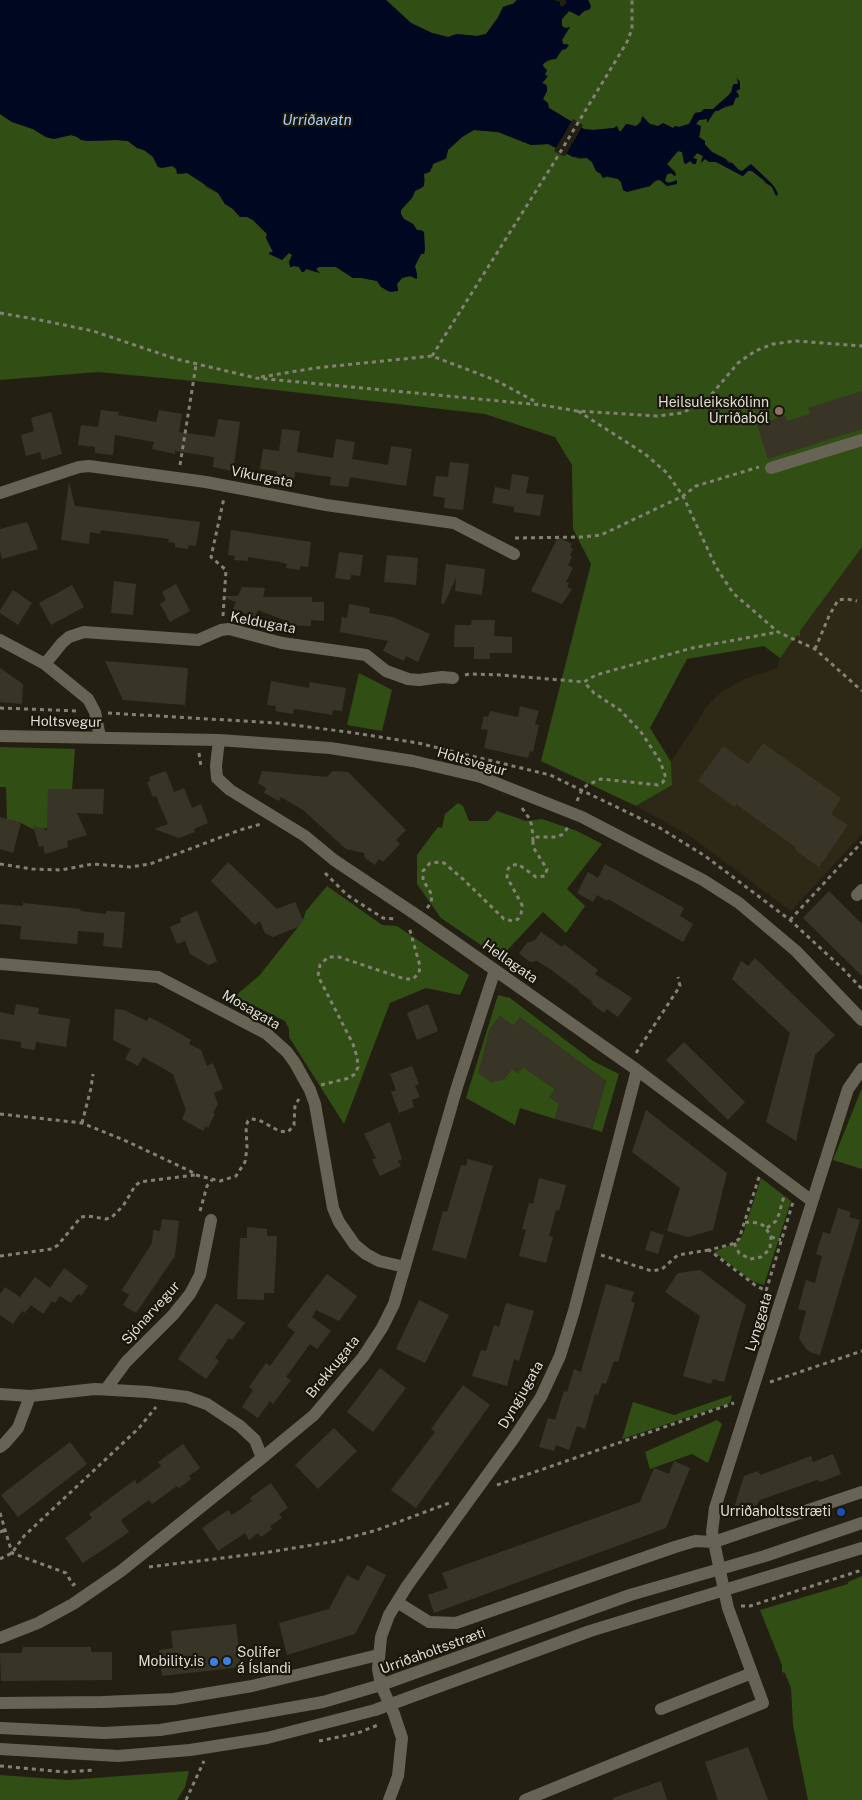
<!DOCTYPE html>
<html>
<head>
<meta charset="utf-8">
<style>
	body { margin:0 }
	canvas { display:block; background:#232013 }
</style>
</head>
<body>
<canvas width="862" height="1800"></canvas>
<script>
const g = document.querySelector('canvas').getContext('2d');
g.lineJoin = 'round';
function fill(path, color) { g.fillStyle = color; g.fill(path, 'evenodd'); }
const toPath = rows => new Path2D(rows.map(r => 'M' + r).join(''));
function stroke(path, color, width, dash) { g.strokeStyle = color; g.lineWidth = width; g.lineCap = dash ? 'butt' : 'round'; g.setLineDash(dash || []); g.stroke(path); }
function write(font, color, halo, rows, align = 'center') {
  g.font = font + ' "Public Sans",sans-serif'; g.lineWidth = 4.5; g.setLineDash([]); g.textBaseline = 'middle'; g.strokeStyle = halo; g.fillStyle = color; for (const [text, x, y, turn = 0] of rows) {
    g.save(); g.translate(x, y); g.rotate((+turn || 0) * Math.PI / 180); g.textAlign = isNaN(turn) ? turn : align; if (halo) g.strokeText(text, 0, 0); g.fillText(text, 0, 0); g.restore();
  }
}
fill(toPath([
	[862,547,862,834,791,911,690,836,636,806,672,785,671,762,708,705,723,691,745,679,777,668,780,658]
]), '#2e2916');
fill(toPath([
	[386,0,517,0,513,4,507,5,486,34,477,36,457,34,448,37,432,33,411,23],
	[588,0,862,0,862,547,800,631,800,637,797,635,780,658,764,646,687,659,650,728,671,762,672,785,636,806,541,761,591,564,573,529,572,465,555,437,485,414,205,382,98,372,0,380,0,114,12,122,33,129,46,137,53,139,71,135,98,141,116,140,128,141,137,148,144,150,153,157,158,167,172,166,181,174,187,173,201,181,206,187,218,193,225,204,233,209,240,217,247,217,253,220,267,234,266,238,273,252,269,254,289,252,293,255,289,262,299,267,300,270,306,269,316,272,316,269,319,267,336,267,353,278,362,278,377,281,387,291,398,291,397,284,402,278,410,276,416,279,415,266,424,248,421,230,417,230,413,224,404,219,401,214,401,210,412,198,415,191,422,188,425,182,424,174,432,168,433,164,446,159,448,150,462,137,474,130,498,132,531,145,548,144,579,159,587,158,592,162,596,171,605,177,618,179,621,182,623,190,631,190,650,186,653,182,660,180,667,186,672,182,668,183,665,181,665,176,671,173,675,176,676,172,667,164,678,151,682,152,693,164,695,159,693,158,697,153,703,156,701,161,705,159,716,162,742,176,748,170,752,171,763,178,765,183,772,187,776,195,777,195,778,194,775,187,751,165,742,171,739,170,732,163,712,152,699,137,701,129,696,124,699,120,705,119,707,119,708,122,715,111,733,105,735,99,739,95,736,91,740,82,736,85,734,84,729,95,713,109,704,109,701,112,695,113,689,124,679,127,675,126,673,128,663,123,658,126,650,124,647,122,644,117,636,127,629,124,621,131,619,131,617,126,614,128,593,130,584,129,549,108,543,99,547,91,546,84,542,83,546,79,543,64,552,59,568,44,563,44,562,40,565,28,561,25,562,19,569,11,579,15,584,11,589,10,590,4],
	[359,673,392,690,382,731,347,725],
	[0,747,75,749,72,789,48,789,48,813,57,826,35,830,21,823,7,819,6,787,0,787],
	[458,803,463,806,469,821,488,821,497,811,526,821,542,819,577,831,602,844,567,889,585,906,566,933,543,912,500,958,441,918,417,884,417,855,438,827,442,828,445,814],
	[327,886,382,925,397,926,469,975,460,995,426,988,390,1003,344,1124,289,1037,289,1029,285,1021,235,996,259,976,298,927,303,920,306,911],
	[498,995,510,998,593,1061,619,1074,602,1132,592,1129,606,1081,520,1018,513,1026,500,1016,490,1029,479,1073,491,1082,504,1079,512,1069,518,1073,523,1067,555,1089,550,1097,559,1104,555,1119,520,1108,515,1125,466,1098],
	[862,1088,862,1169,833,1160],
	[761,1178,791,1201,764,1285,752,1281,714,1252,739,1241,743,1234],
	[732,1395,730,1403,622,1439,633,1402,674,1415],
	[717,1420,722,1424,708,1463,692,1454,650,1469,645,1452],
	[862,1576,862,1800,808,1800,793,1725,791,1688,785,1673,782,1672,782,1665,760,1610,848,1584,848,1582],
	[189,1771,185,1787,177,1800,0,1800,0,1775,68,1780]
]), '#314e14');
fill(toPath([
	[0,0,386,0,411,23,432,33,448,37,457,34,477,36,486,34,497,19,503,7,513,4,517,0,554,0,560,2,560,5,562,7,567,2,565,0,588,0,591,6,590,9,584,11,579,16,569,11,562,19,562,26,565,28,570,27,562,40,563,44,569,45,566,49,562,50,556,59,548,60,543,64,543,66,547,70,545,75,548,76,542,83,547,86,547,91,543,99,548,103,549,108,584,129,593,130,614,128,617,126,619,131,621,131,626,124,636,126,641,122,642,116,650,124,658,126,663,123,673,128,675,126,679,127,689,124,695,113,701,112,704,109,713,109,732,92,732,87,734,84,738,84,737,78,740,82,740,89,736,91,739,96,738,98,736,97,733,105,726,106,718,111,715,111,707,123,707,119,699,120,696,124,701,126,699,137,705,141,705,145,712,152,726,159,728,163,732,163,739,170,742,171,751,164,772,184,778,194,776,196,772,187,752,171,748,171,743,176,716,162,709,162,705,159,701,163,703,156,697,153,693,158,697,159,696,164,693,164,690,161,686,164,684,163,682,152,678,151,667,164,676,175,675,176,671,173,667,174,665,181,669,183,677,180,677,184,667,186,660,180,656,180,650,186,627,192,623,190,621,182,618,179,607,176,604,178,602,177,601,174,596,171,592,162,587,158,573,157,548,144,531,145,498,132,474,130,462,137,448,150,446,158,433,164,430,172,424,174,424,186,415,191,412,198,401,210,401,214,404,219,413,224,417,230,421,230,424,232,425,250,424,254,421,254,415,266,417,274,417,279,410,276,402,278,397,284,398,291,390,292,381,287,377,281,362,278,353,278,336,267,319,267,316,269,320,273,306,269,304,272,302,272,299,267,293,266,292,267,290,267,289,262,292,255,289,253,282,260,269,254,270,252,273,252,266,238,267,234,253,220,247,217,240,217,233,209,225,204,218,193,187,173,177,174,176,168,172,166,162,168,158,167,153,157,144,150,137,148,128,141,116,140,87,141,81,140,77,137,71,135,54,139,46,137,33,129,12,122,0,114]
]), '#000720');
fill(toPath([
	[573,119,583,125,565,156,561,155,554,151]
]), '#232013');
fill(toPath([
	[862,391,862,429,768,459,757,425,785,415,787,421,810,414,808,408],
	[101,410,119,412,118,415,156,422,159,410,182,414,179,432,215,437,218,419,240,422,233,471,213,467,214,457,175,451,175,454,152,449,154,442,115,435,113,455,95,453,95,447,78,445,81,425,98,427],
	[51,412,62,454,42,460,40,452,26,456,21,435,34,431,31,418],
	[282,429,300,431,297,452,333,458,336,439,355,442,352,459,388,465,391,446,412,449,406,486,350,477,348,487,330,485,331,477,295,472,294,480,276,478,277,471,260,469,263,449,279,451],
	[450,462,469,464,463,510,444,508,445,498,433,496,436,476,448,477],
	[512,474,529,477,526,493,544,495,540,516,514,512,514,507,492,503,495,487,510,490],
	[69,482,75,506,200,522,196,546,189,545,188,549,175,547,175,543,168,542,169,539,101,530,100,534,90,532,89,544,61,540],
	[27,522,38,549,2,559,0,551,0,529],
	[231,530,311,542,308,567,300,566,300,570,286,568,287,564,280,562,248,557,248,561,234,560,235,556,228,555],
	[558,537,572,544,570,547,573,549,570,555,572,557,568,565,573,568,566,582,569,583,567,587,572,589,562,604,531,591],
	[339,552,363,555,360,576,351,575,350,580,335,578],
	[387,555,418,558,416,585,384,582],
	[446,564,485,569,482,595,455,591,456,578,444,604,441,603],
	[114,581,136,584,133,615,111,613],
	[176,584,190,611,170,622,160,604,166,600,162,592],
	[72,585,84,607,51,625,39,603],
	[242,587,265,588,263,597,312,597,312,602,324,602,324,621,311,620,311,626,284,625,284,620,258,610,255,617,233,609,236,602,225,598,226,596,238,596],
	[13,590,32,603,18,625,0,613,0,610],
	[349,604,370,608,369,613,393,617,430,634,418,662,406,656,404,661,383,651,388,641,340,632,342,617,347,618],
	[472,620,495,620,494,636,512,637,512,653,490,653,490,659,474,659,474,647,454,647,455,625,471,625],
	[105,661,188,668,185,705,123,700],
	[0,668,23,684,22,704,0,702],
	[271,681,309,688,310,682,346,688,342,711,333,710,332,715,303,710,294,709,293,714,275,711,276,706,267,705],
	[520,706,539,711,535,724,539,725,533,752,530,751,528,758,484,748,488,730,481,729,484,716,488,717,490,711,518,717],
	[763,743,841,798,831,814,848,825,819,867,796,851,795,847,736,804,735,807,698,781,723,746,748,764],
	[166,771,174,792,184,788,192,808,201,804,208,823,194,829,195,832,179,838,154,829,168,824,156,796,153,797,147,782,150,781,149,777],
	[262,771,327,777,333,771,348,772,406,830,396,840,400,844,383,862,379,859,375,865,365,858,364,853,346,849,303,810,281,797,279,801,264,793,266,788,258,783],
	[48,789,104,789,103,814,77,813,87,835,67,841,68,847,45,854,43,846,39,847,33,826,47,830],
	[0,817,21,823,13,853,0,849],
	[228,862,277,909,295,902,303,920,298,927,273,937,265,933,260,921,255,925,211,881],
	[605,864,684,908,680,916,693,924,683,942,608,899,607,901,597,895,593,902,577,893,588,872,598,878],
	[829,891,862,924,862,976,803,918],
	[23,903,81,909,80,911,106,914,106,911,125,912,122,948,103,946,104,933,78,931,77,944,20,939,21,926,0,924,0,904,23,906],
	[197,911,217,961,209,965,190,954,185,941,177,944,170,927,181,922,180,918],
	[541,932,562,947,564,944,598,970,595,974,632,998,618,1017,607,1009,604,1013,592,1004,593,1002,579,992,580,991,547,967,537,961,530,962,519,953,527,943,535,940],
	[755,958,835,1035,815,1055,796,1141,766,1122,790,1033,732,979,741,961,748,966],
	[16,1004,39,1008,38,1014,70,1019,66,1047,36,1042,35,1050,21,1048,21,1042,0,1039,0,1012,14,1015],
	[428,1004,438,1031,417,1040,407,1013],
	[115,1009,124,1010,147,1021,149,1017,170,1028,191,1040,189,1044,201,1050,207,1066,213,1063,223,1089,214,1093,218,1104,213,1113,215,1114,208,1128,206,1126,203,1131,182,1119,186,1110,173,1074,143,1057,138,1066,125,1059,131,1049,113,1040],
	[500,1016,513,1026,520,1017,606,1081,592,1129,555,1119,559,1104,550,1097,555,1089,523,1067,518,1074,512,1069,504,1079,491,1082,478,1073,490,1029],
	[684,1042,745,1102,728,1120,666,1060],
	[412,1066,419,1084,415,1086,420,1097,412,1100,414,1107,399,1113,391,1092,396,1090,390,1074],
	[646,1110,727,1173,713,1230,688,1237,667,1231,680,1188,632,1152],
	[390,1122,402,1159,398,1161,401,1166,380,1176,372,1160,376,1158,364,1134],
	[468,1159,493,1166,466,1259,432,1250,443,1211,447,1212,461,1165,466,1166],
	[539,1178,566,1185,559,1211,556,1210,549,1236,553,1237,546,1263,519,1256,526,1230,522,1229,529,1203,533,1204],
	[838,1208,851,1212,849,1217,860,1220,820,1355,812,1353,806,1349,799,1338,806,1311,798,1309,806,1280,815,1283,822,1256,816,1254,823,1232,830,1234],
	[162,1219,179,1221,175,1256,136,1313,123,1305,129,1295,122,1290,152,1243,153,1230,160,1231],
	[247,1227,267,1229,267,1236,277,1236,274,1293,264,1293,264,1300,237,1299,240,1238,247,1238],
	[651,1231,664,1235,658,1254,645,1250],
	[64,1268,88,1286,81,1296,78,1294,71,1303,60,1296,55,1303,52,1301,43,1314,31,1305,25,1313,22,1311,13,1324,0,1315,0,1294,5,1287,20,1297,35,1277,50,1288],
	[700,1270,746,1305,724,1382,713,1379,711,1384,683,1376,700,1316,665,1292,678,1273],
	[327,1274,357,1296,339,1321,316,1310,312,1317,331,1331,317,1349,310,1344,286,1377,291,1380,273,1404,270,1401,258,1418,242,1407,253,1390,249,1387,266,1363,270,1366,295,1332,287,1326],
	[606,1284,634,1292,631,1301,635,1303,618,1362,614,1361,606,1384,602,1383,598,1395,595,1394,585,1429,577,1426,569,1450,556,1445,554,1451,539,1447,548,1418,555,1420,564,1391,567,1392,574,1369,581,1372],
	[419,1300,449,1315,425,1363,396,1349],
	[216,1303,245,1323,232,1340,229,1338,215,1358,219,1361,206,1379,178,1359],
	[506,1303,534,1311,519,1361,514,1359,507,1386,472,1376,481,1350,486,1351,494,1325,499,1327],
	[380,1368,406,1388,373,1432,347,1412],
	[463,1385,490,1405,416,1508,391,1490,435,1432,431,1429],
	[334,1428,357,1451,318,1489,295,1465],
	[70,1442,87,1464,18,1517,1,1495],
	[183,1444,200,1468,189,1476,191,1479,179,1488,177,1486,152,1504,149,1500,121,1520,129,1532,83,1563,65,1538,92,1518,89,1514,125,1487,135,1480,137,1484,161,1466,158,1462],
	[833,1454,841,1474,821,1482,817,1480,760,1500,757,1505,732,1514,744,1476,758,1471,760,1475,811,1456,813,1462],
	[674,1461,690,1468,666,1528,434,1613,428,1595,448,1588,442,1573,640,1502,654,1468,669,1474],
	[271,1483,288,1508,279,1514,282,1518,270,1526,272,1529,261,1537,258,1533,249,1540,245,1533,218,1551,202,1528,228,1510,232,1515,252,1501,250,1498],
	[367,1565,386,1575,355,1634,287,1655,279,1623,329,1609,347,1575,358,1581],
	[236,1624,241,1667,162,1676,159,1650,173,1648,171,1631],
	[23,1647,91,1647,91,1652,112,1652,112,1680,1,1681,0,1653,22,1653],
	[748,1747,768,1800,718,1800,705,1762],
	[661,1781,667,1800,613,1800,613,1798]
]), '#383527');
stroke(toPath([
	[0,313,40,320,93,331,176,359,256,378,542,405,577,411,657,416,682,413,706,401,738,363,755,351,773,344,796,341,862,346],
	[432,356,553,164,627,42,632,29,632,0],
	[261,377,315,368,432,356,495,380,538,403],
	[578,411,645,454,667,473,683,496,716,567,733,593,778,632,815,649,862,691],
	[180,465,196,365],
	[515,538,582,537,601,535,683,496,696,486,759,467],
	[223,616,226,570,211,557,224,498],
	[815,649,829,616,838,600,847,599,857,601],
	[465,675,469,674,501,675,584,682],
	[0,708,79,711],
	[108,713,277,723,348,732,418,743,550,775,660,828,705,856,790,920,843,969,862,989],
	[199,753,201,767],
	[577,801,582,790,587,785,601,779,658,785,662,783,666,778,660,761,641,732,620,710,594,693,584,682,596,675,692,648,778,632],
	[522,808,529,818,532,826,533,841],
	[0,864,32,869,61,870,93,864,130,867,150,864,240,830,261,824],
	[325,873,347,895,383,918,397,919],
	[427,908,431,903,432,895,423,880,423,871,430,863,440,862,444,863,463,879,504,919,513,921,518,919,521,915,522,905,507,877,508,869,510,866,518,864,536,877,545,876,547,869,533,847,533,841,537,837,557,837,563,834,569,826],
	[790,920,862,842],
	[636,1053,680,986,678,977],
	[321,1085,349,1078,355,1074,358,1067,357,1057,353,1044,318,976,320,965,328,957,339,957,405,979,413,979,419,973,420,966,409,927],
	[0,1114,82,1123,124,1140,190,1171,196,1175,220,1181,236,1176,245,1162,247,1148,246,1126,248,1121,251,1119,259,1120,279,1131,288,1132,294,1125,295,1105,299,1099],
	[82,1123,91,1088,93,1074],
	[759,1177,739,1239,732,1244,709,1250,755,1285,766,1291,793,1202],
	[200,1211,207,1186,212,1180],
	[767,1228,776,1221,779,1214,784,1196],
	[771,1237,781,1240],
	[734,1243,739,1253,750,1259,761,1257,770,1249,771,1236,764,1226,759,1223,745,1222],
	[601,1255,652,1271,662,1269,678,1255,709,1250],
	[0,1256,52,1249,58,1245,81,1217,88,1216,106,1219,112,1217,123,1206,135,1186,140,1182,195,1175],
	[770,1382,862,1351],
	[497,1485,734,1403],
	[0,1513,12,1553,66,1573,73,1585,76,1583],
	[0,1532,5,1530],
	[0,1559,12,1553,24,1536,139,1428,156,1407],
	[149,1567,263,1553,337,1541,377,1530,449,1503],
	[741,1606,750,1606,862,1570],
	[319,1741,358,1733,378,1725],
	[0,1766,65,1772,95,1770],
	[186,1800,204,1761]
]), '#838076', 3, [4, 4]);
stroke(toPath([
	[771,468,862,440],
	[0,493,79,467,89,466,206,482,326,505,454,523,514,554],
	[0,640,45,664,88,699,95,712,100,737],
	[45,664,62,643,69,637,84,632,198,640,221,630,229,629,282,643,366,655,386,671,408,679,419,680,442,677,453,678],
	[0,736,219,740,330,748,413,761,481,777,582,817,703,880,739,903,796,951,862,1020],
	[219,740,216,766,217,778,230,790,305,836,334,860,418,916,637,1070,812,1201],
	[857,895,862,890],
	[0,964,158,977,267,1034,287,1052,295,1063,310,1090,315,1104,333,1208,339,1222,355,1245,366,1254,379,1261,405,1267],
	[106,1389,126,1362,173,1315,190,1294,200,1275,211,1220],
	[0,1394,30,1396,95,1389,148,1392,187,1397,207,1404,240,1426,255,1440,262,1458],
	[0,1447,5,1443,18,1428,30,1396],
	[397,1602,429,1622,456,1623,675,1547,695,1541,714,1542,862,1492],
	[0,1638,38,1623,73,1604,121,1571,262,1458,314,1415,363,1357,382,1328,394,1304,457,1087,495,970],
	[0,1703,103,1702,174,1699,252,1686,378,1655],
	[661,1709,752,1673],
	[0,1728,104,1733,160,1730,227,1719,323,1702,381,1685,630,1595,765,1556,862,1523],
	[0,1749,118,1756,190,1750,267,1738,375,1710,590,1631,862,1548],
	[389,1800,398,1776,402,1738,394,1714,381,1685,378,1669,381,1637,389,1615,407,1586,514,1438,541,1397,560,1356,574,1311,637,1070],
	[525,1800,763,1703,728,1608,724,1590,712,1532,715,1508,848,1089,862,1069]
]), '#686455', 12);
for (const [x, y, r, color] of [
	[779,411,5,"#8d6e63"],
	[841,1512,5,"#1a4fb4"],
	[227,1661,5,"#3f7fe0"],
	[214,1662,5,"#3f7fe0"]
]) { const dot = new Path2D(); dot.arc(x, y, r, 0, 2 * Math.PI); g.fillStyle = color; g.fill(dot); stroke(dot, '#19160a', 2); }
write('14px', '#dfddd5', '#19160a', [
	["Heilsuleikskólinn",769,403],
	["Urriðaból",769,419],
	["Urriðaholtsstræti",831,1512],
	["Solifer",237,1653,"left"],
	["á Íslandi",237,1669,"left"],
	["Mobility.is",204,1662]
], 'right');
write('14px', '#dfddd5', '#19160a', [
	["Víkurgata",262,477,11],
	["Keldugata",263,623,11],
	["Holtsvegur",66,722,1],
	["Holtsvegur",472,762,16],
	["Hellagata",510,962,35],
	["Mosagata",251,1010,30],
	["Sjónarvegur",151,1313,-48],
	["Lynggata",759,1322,-73],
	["Brekkugata",333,1367,-51],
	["Dyngjugata",521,1395,-60],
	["Urriðaholtsstræti",433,1651,-20]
]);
write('italic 15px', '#a6cffe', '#19160a', [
	["Urriðavatn",317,120]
]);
</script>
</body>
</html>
